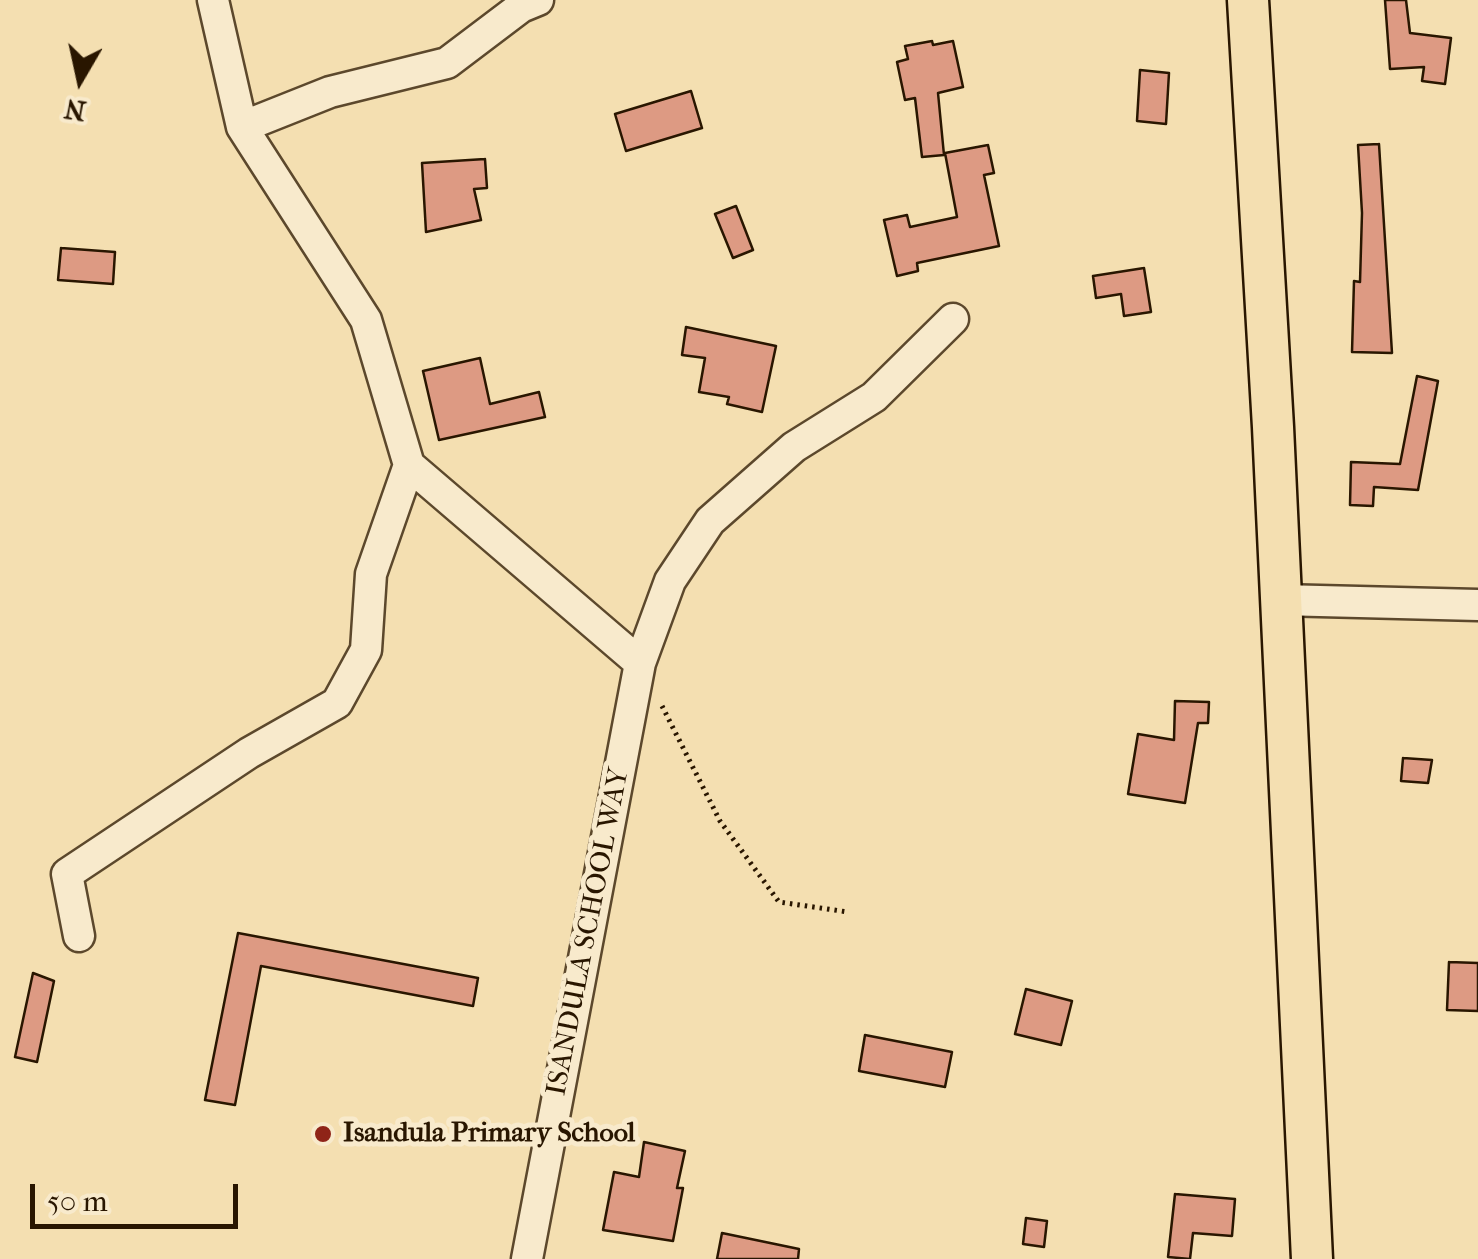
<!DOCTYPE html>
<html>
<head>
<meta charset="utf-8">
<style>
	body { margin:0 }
	#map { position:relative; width:1478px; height:1259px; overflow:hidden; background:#f4dfb1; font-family:"IM FELL French Canon",serif }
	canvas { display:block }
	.north { position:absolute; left:30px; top:30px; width:100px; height:100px; -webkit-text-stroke:8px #f8eacc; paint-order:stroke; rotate:189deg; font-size:28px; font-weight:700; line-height:40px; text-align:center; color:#291600 }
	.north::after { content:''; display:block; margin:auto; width:35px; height:45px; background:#291600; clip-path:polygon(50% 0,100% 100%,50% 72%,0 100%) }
	.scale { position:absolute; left:30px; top:1184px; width:208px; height:45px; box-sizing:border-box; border:5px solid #291600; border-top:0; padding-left:12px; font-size:30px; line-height:35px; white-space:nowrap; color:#291600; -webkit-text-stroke:8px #f8eacc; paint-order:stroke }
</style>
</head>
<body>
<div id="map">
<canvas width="1478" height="1259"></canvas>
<div class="north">N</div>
<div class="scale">50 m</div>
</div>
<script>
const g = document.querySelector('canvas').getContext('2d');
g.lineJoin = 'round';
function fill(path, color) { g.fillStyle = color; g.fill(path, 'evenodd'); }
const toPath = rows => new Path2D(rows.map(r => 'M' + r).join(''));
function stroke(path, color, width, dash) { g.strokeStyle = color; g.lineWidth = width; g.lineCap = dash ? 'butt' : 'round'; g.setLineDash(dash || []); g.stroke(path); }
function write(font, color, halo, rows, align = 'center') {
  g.font = font + ' "IM FELL French Canon",serif'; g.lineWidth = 10; g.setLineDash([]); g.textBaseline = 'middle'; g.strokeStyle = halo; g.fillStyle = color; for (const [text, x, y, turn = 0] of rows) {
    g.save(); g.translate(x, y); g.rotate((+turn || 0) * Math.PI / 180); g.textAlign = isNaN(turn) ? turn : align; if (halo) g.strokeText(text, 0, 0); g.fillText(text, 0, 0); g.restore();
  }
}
const building = toPath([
	[1385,0,1406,0,1410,33,1451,38,1445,84,1422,81,1424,67,1390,69,1385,0],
	[932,41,933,45,953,41,963,87,938,93,944,155,922,157,915,98,905,100,897,62,908,59,905,46,932,41],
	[1140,70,1169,73,1166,124,1137,121,1140,70],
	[691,91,702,128,626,151,615,114,691,91],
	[1379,144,1392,353,1352,352,1354,281,1360,282,1362,213,1358,145,1379,144],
	[988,145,994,173,984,175,999,246,917,263,918,271,897,276,884,220,907,215,910,227,957,217,945,153,988,145],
	[485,159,487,188,474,189,481,220,426,232,422,163,485,159],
	[736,206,753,250,733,258,715,214,736,206],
	[61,248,115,252,113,284,58,280,61,248],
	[1144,268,1151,312,1124,316,1121,294,1096,298,1093,276,1144,268],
	[686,327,776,346,762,412,727,404,729,397,699,392,705,358,682,355,686,327],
	[480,358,490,404,539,392,545,417,439,440,423,371,480,358],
	[1417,376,1438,381,1418,490,1374,487,1373,506,1350,505,1351,462,1400,464,1417,376],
	[1175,701,1209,702,1208,723,1198,723,1185,803,1128,794,1138,734,1174,740,1175,701],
	[1403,758,1432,760,1428,783,1401,781,1403,758],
	[238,933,478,978,473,1006,261,966,235,1105,205,1100,238,933],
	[1449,962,1478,963,1478,1011,1447,1010,1449,962],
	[33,973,54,981,37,1062,15,1057,33,973],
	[1026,989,1072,1001,1061,1045,1015,1034,1026,989],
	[865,1035,952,1052,945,1087,859,1071,865,1035],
	[644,1142,685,1151,677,1188,683,1188,673,1241,603,1230,614,1172,639,1177,644,1142],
	[1175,1194,1235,1199,1232,1236,1193,1233,1190,1259,1168,1257,1175,1194],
	[1026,1218,1047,1221,1044,1247,1023,1244,1026,1218],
	[722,1233,799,1249,798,1259,717,1259,722,1233]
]);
fill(building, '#dd9a83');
stroke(building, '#291600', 2.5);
const minor = toPath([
	[213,0,242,127,366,320,409,465,640,663],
	[242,127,330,92,447,63,521,7,538,0],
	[1280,600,1478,605],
	[79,936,67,874,249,753,337,703,366,650,371,574,409,465],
	[527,1259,640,663,670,581,710,521,794,447,874,397,953,319]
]);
const major = toPath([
	[1248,0,1273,427,1312,1259]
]);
stroke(minor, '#5c482c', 35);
stroke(major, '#291600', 45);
stroke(toPath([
	[662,706,720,821,779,902,848,912]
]), '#291600', 5, [2.5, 5]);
stroke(minor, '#f8eacc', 30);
stroke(major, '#f4dfb1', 40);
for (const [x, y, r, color] of [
	[323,1134,10,"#8f2418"]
]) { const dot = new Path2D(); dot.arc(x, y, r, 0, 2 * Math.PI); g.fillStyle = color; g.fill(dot); stroke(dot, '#f8eacc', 4); }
write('28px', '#291600', '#f8eacc', [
	["ISANDULA SCHOOL WAY",589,932,-79]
]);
write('bold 28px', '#291600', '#f8eacc', [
	["Isandula Primary School",343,1134]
], 'left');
</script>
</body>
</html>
